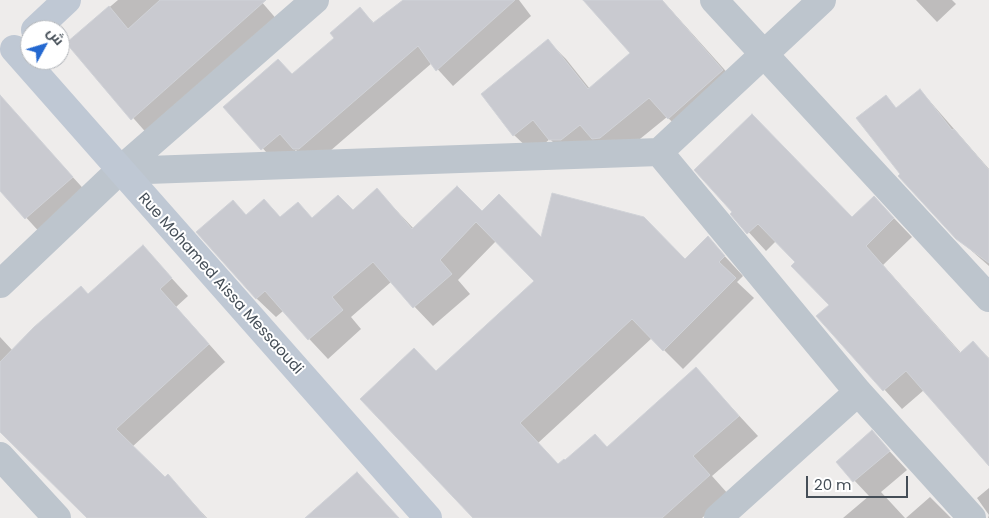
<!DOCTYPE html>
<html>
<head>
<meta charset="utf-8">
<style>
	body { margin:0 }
	#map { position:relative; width:989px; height:518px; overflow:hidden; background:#eeeceb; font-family:Poppins,Cairo,sans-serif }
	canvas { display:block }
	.north { position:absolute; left:20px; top:20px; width:50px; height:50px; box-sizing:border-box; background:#fff; border:1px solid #b5b8bc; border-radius:50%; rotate:51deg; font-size:14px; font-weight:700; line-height:20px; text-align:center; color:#454e57 }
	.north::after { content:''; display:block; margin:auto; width:18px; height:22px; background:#2468d0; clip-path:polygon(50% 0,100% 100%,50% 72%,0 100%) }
	.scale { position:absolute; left:806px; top:476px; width:102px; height:22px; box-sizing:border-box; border:2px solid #454e57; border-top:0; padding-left:6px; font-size:15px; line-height:18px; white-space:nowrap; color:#454e57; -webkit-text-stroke:4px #fff; paint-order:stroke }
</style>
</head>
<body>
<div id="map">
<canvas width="989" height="518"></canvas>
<div class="north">ش</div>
<div class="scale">20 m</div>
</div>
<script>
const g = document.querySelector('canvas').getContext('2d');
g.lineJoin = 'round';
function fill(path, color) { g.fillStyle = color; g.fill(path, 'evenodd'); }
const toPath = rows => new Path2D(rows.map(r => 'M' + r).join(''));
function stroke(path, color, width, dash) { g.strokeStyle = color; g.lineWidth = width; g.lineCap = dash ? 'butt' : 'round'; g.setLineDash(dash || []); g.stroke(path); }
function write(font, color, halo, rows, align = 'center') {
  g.font = font + ' Poppins,sans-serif'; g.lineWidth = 4; g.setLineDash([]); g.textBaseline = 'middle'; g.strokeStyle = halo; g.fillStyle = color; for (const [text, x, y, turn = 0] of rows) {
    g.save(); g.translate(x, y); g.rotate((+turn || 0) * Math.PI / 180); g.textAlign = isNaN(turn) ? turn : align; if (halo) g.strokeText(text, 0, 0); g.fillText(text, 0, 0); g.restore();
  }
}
fill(toPath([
	[118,0,260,0,279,22,150,137,67,43],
	[405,0,519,0,531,16,453,86,432,63,315,164,310,164,296,150,278,165,225,107,293,75,336,39,360,9,374,23],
	[599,0,662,0,741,88,687,136,667,117,619,156,568,158,550,139,533,153,514,135,548,41,566,59,590,89,632,53],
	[916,0,952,0,956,4,937,22],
	[920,90,989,169,989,266,957,238,902,174,885,97,897,109],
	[1,98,90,196,44,237,0,189],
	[377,190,414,229,482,213,541,239,685,261,708,238,743,276,737,282,754,298,683,369,652,338,538,443,559,465,607,448,696,369,758,436,712,476,729,495,702,518,474,518,437,373,536,281,496,241,458,280,470,294,433,326,391,282,351,317,361,329,328,359,283,311,276,317,256,298,233,202,247,216,264,200,281,218,313,219,353,211],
	[732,214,853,219,892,216,912,237,883,265,961,353,973,343,989,358,989,466,924,390,902,409,818,316,831,305,797,263,776,241,766,251],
	[143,247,188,296,176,307,225,362,132,447,165,478,168,476,207,518,89,518,0,430,0,337,13,351,88,296],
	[872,432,907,470,881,492,905,518,843,518,869,496,837,462],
	[989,488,989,518,988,518,989,515,977,498],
	[930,497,951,518,906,518]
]), '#0003');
const building = toPath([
	[160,0,266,0,131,120,66,43,109,6,128,29,160,0],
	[403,0,515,0,436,71,418,46,299,149,293,149,280,134,261,150,223,107,278,59,292,74,334,38,330,33,360,7,373,23,403,0],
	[583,0,662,0,723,70,668,119,649,98,600,138,592,139,580,125,561,140,549,140,533,120,513,136,481,94,548,39,588,89,630,53,583,0],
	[920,89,952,130,954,129,989,170,989,263,956,239,898,176,900,174,856,118,886,95,896,108,920,89],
	[0,95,73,177,25,219,0,191,0,95],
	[752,114,852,217,874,196,894,218,866,246,960,353,973,341,989,359,989,466,906,371,883,391,816,316,829,305,791,266,795,262,758,224,747,234,730,214,732,212,694,170,752,114],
	[457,186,482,211,499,194,541,237,552,193,644,217,685,259,708,236,725,256,719,262,736,278,663,351,632,319,520,423,558,464,564,459,565,460,595,434,607,447,696,367,739,416,693,456,710,475,662,518,473,518,360,399,414,348,436,371,534,281,476,222,440,260,452,274,413,308,373,262,332,297,343,310,308,340,265,291,256,299,196,232,233,200,246,215,264,199,280,217,298,202,312,218,338,195,353,210,377,188,412,229,457,186],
	[143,245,172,278,160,289,209,344,116,429,165,477,168,474,206,518,87,518,0,432,0,362,34,327,81,286,88,294,143,245],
	[872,430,890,451,853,482,836,462,872,430],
	[357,472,399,518,305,518,357,472]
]);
fill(building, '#c9cad0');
stroke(building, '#d0d2d7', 1);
stroke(toPath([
	[714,0,989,298],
	[659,152,858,392,972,518],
	[119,171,659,152,822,0],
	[0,284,119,171,315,0],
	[0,456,57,518],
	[718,518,858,392]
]), '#bdc5cd', 28);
stroke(toPath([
	[35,30,67,0],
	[14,49,428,518]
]), '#bfc8d4', 28);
write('15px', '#454e57', '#fff', [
	["Rue Mohamed Aissa Messaoudi",220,284,48]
]);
</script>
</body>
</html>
